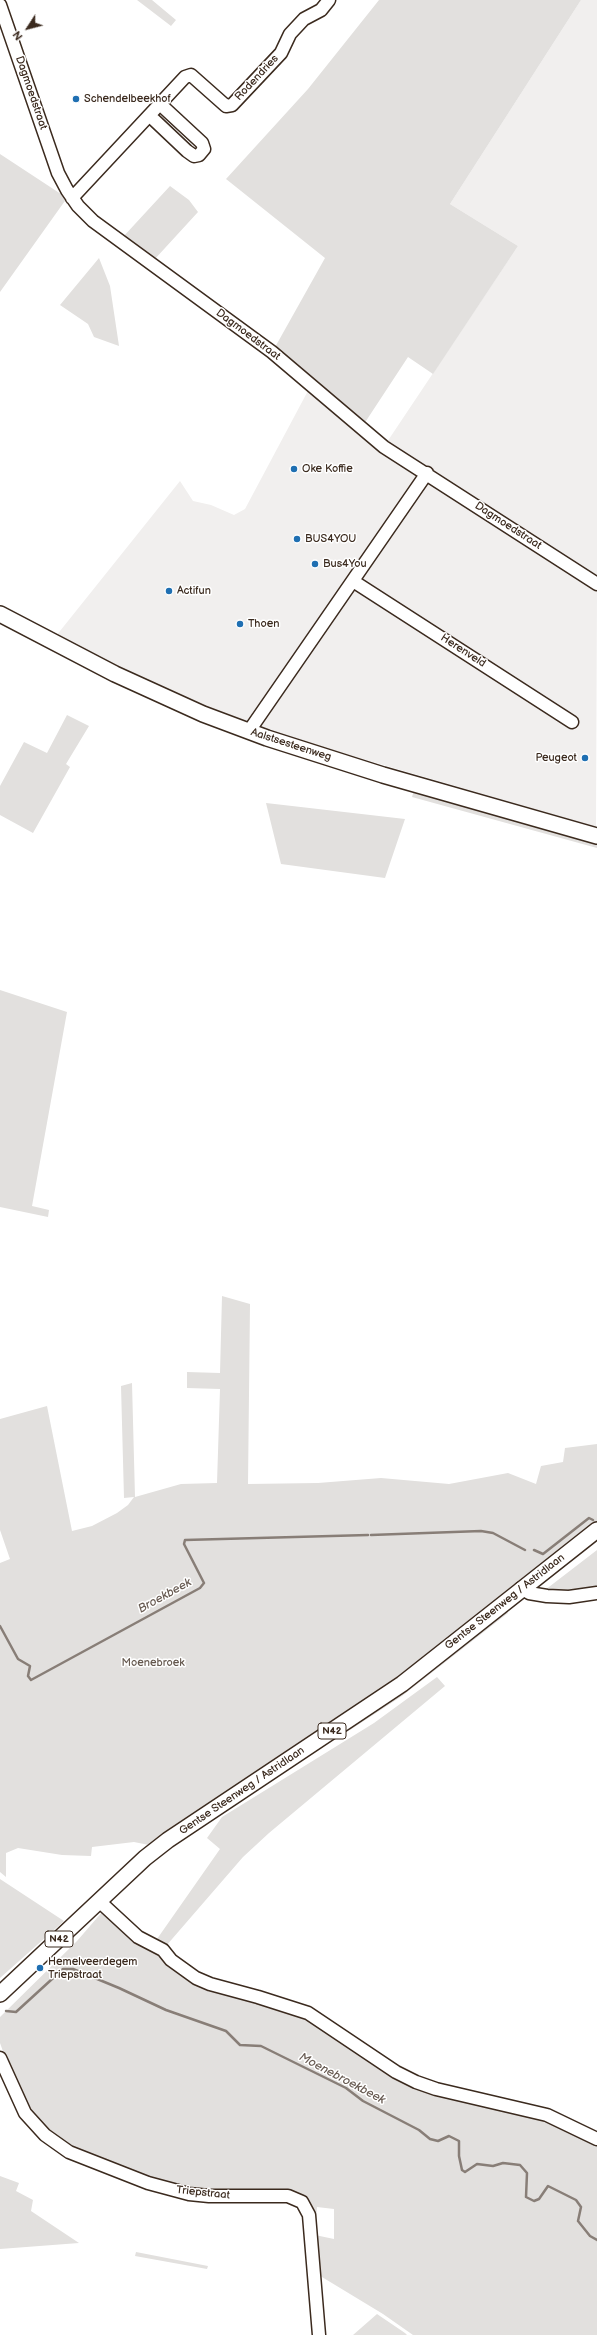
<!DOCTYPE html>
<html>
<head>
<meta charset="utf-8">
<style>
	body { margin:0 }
	#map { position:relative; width:597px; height:2335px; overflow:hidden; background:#fff; font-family:"Balsamiq Sans",sans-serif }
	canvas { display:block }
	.north { position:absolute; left:8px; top:8px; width:40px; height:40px; -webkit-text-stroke:3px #fff; paint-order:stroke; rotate:234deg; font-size:11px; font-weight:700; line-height:16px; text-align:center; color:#3b2a1e }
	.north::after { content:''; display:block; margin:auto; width:14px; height:18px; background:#3b2a1e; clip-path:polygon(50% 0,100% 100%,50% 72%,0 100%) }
</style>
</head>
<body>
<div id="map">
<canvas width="597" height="2335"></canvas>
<div class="north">N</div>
</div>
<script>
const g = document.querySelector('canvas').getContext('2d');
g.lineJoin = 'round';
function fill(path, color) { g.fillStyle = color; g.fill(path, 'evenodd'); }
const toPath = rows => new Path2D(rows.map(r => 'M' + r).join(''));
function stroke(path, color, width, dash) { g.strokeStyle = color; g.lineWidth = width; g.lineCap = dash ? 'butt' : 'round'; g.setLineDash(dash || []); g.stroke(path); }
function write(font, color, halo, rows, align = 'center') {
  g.font = font + ' "Balsamiq Sans",sans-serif'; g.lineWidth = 3; g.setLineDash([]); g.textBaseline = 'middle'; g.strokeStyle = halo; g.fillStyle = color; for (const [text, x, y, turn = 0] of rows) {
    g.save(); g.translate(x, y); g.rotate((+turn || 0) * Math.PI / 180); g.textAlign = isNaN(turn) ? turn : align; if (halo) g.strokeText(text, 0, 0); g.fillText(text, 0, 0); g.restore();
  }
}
fill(toPath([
	[581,0,597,0,597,579,387,442,518,246,450,204],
	[310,387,331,404,597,589,596,827,267,731,210,711,56,636,180,481,193,501,211,505,234,515,245,509]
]), '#f1efee');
fill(toPath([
	[137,0,152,0,176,20,171,26],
	[379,0,581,0,450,204,518,246,433,374,408,357,364,424,274,349,325,258,226,179,308,89],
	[0,154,67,198,0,292],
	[170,186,189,200,198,212,154,260,123,237],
	[99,258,110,286,119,346,94,337,88,324,60,305],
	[67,715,89,726,66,764,70,767,33,833,0,815,0,786,24,742,47,753],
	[414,790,597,841,597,848,412,797],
	[266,803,405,819,385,878,281,864],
	[0,990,67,1012,32,1206,49,1210,48,1217,0,1207],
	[222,1296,250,1304,248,1484,318,1483,381,1478,449,1484,508,1473,536,1484,541,1466,563,1462,565,1448,597,1444,597,1521,512,1591,388,1686,149,1845,134,1842,92,1847,91,1856,62,1855,18,1848,6,1853,6,1877,0,1872,0,1563,10,1559,0,1530,0,1419,47,1406,72,1531,92,1526,117,1513,128,1505,134,1497,124,1498,121,1386,132,1383,135,1497,181,1484,217,1483,220,1389,187,1388,187,1372,220,1373],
	[597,1550,597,1589,545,1593,545,1590],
	[505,1607,508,1613,402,1696,350,1730,348,1726],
	[437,1677,445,1686,269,1833,243,1857,166,1946,157,1939,220,1849,207,1838,222,1817,374,1723],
	[0,1879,64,1921,0,1978],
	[103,1911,180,1970,297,2013,393,2074,546,2117,597,2142,597,2335,413,2335,383,2314,317,2274,315,2235,334,2239,334,2209,317,2207,316,2219,313,2218,309,2205,172,2186,83,2152,58,2139,31,2115,10,2071,0,2043,0,2017,77,1941],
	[0,2176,19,2183,16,2191,33,2200,31,2211,79,2243,0,2249],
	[136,2252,208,2266,207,2269,135,2256],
	[377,2314,405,2333,407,2335,353,2335]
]), '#e2e0de');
stroke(toPath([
	[371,1535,481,1531,493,1533,525,1550],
	[534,1550,543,1554,589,1518,593,1520],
	[0,1626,18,1659,30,1666,28,1676,31,1680,200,1588,204,1583,184,1544,185,1540,368,1535],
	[6,2011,16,2012,63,1969,73,1969,119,1988,166,2010,226,2031,240,2045,261,2046,346,2088,363,2101,419,2130,430,2139,438,2141,449,2136,459,2141,459,2156,462,2170,465,2172,477,2164,493,2166,503,2163,520,2165,527,2173,526,2197,534,2201,539,2199,548,2186,576,2200,581,2207,578,2221,590,2236,597,2240]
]), '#887e77', 2.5);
const minor = toPath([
	[0,5,58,173,67,190,78,206,93,221,272,352,384,447,597,584],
	[150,116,187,151,194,156,199,155,204,149,202,143,161,105],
	[72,198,185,77,191,75,226,106,232,105,281,53,290,34,304,19,321,10,329,0],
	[353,581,572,722],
	[249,731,427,473],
	[521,1588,529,1593,547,1596,569,1597,597,1593],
	[99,1901,138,1937,163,1950,171,1960,196,1978,210,1984,258,1997,308,2013,396,2072,416,2082,436,2089,547,2115,597,2139],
	[0,2058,25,2113,45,2135,69,2152,148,2183,189,2194,209,2196,288,2196,302,2202,309,2215,319,2335]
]);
const major = toPath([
	[0,614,115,674,203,714,267,738,383,775,597,836],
	[0,1994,145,1858,168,1840,402,1684,597,1530]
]);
stroke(minor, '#3b2a1e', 15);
stroke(major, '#3b2a1e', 18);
stroke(minor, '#fff', 12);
stroke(major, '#fff', 15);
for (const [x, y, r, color] of [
	[76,99,4,"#1f6fb2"],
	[294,469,4,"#1f6fb2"],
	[297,539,4,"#1f6fb2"],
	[315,564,4,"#1f6fb2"],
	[169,591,4,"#1f6fb2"],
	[240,624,4,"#1f6fb2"],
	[585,758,4,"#1f6fb2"],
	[40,1968,4,"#1f6fb2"]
]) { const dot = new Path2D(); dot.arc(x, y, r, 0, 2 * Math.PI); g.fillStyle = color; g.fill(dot); stroke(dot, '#fff', 1.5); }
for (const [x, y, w] of [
	[332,1731,28],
	[59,1939,28]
]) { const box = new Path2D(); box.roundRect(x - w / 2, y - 8, w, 16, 3); g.fillStyle = '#fff'; g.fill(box); stroke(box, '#3b2a1e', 1); }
write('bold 10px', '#3b2a1e', null, [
	["N42",332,1731],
	["N42",59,1939]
]);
write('11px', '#3b2a1e', '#fff', [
	["Rodendries",257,78,-47],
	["Dagmoedstraat",31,93,71],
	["Dagmoedstraat",248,335,37],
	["Dagmoedstraat",508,526,33],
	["Herenveld",463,651,33],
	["Aalstsesteenweg",291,745,18],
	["Gentse Steenweg / Astridlaan",505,1602,-38],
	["Gentse Steenweg / Astridlaan",242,1791,-34],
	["Triepstraat",203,2193,6]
]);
write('11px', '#3b2a1e', '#fff', [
	["Schendelbeekhof",84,99],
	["Oke Koffie",302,469],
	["BUS4YOU",305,539],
	["Bus4You",323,564],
	["Actifun",177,591],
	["Thoen",248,624],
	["Peugeot",577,758,"right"],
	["Hemelveerdegem",48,1962],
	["Triepstraat",48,1975]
], 'left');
write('11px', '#65584e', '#fff', [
	["Moenebroek",153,1663]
]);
write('italic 12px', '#685b52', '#fff', [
	["Broekbeek",165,1596,-29],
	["Moenebroekbeek",342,2079,28]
]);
</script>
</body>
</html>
